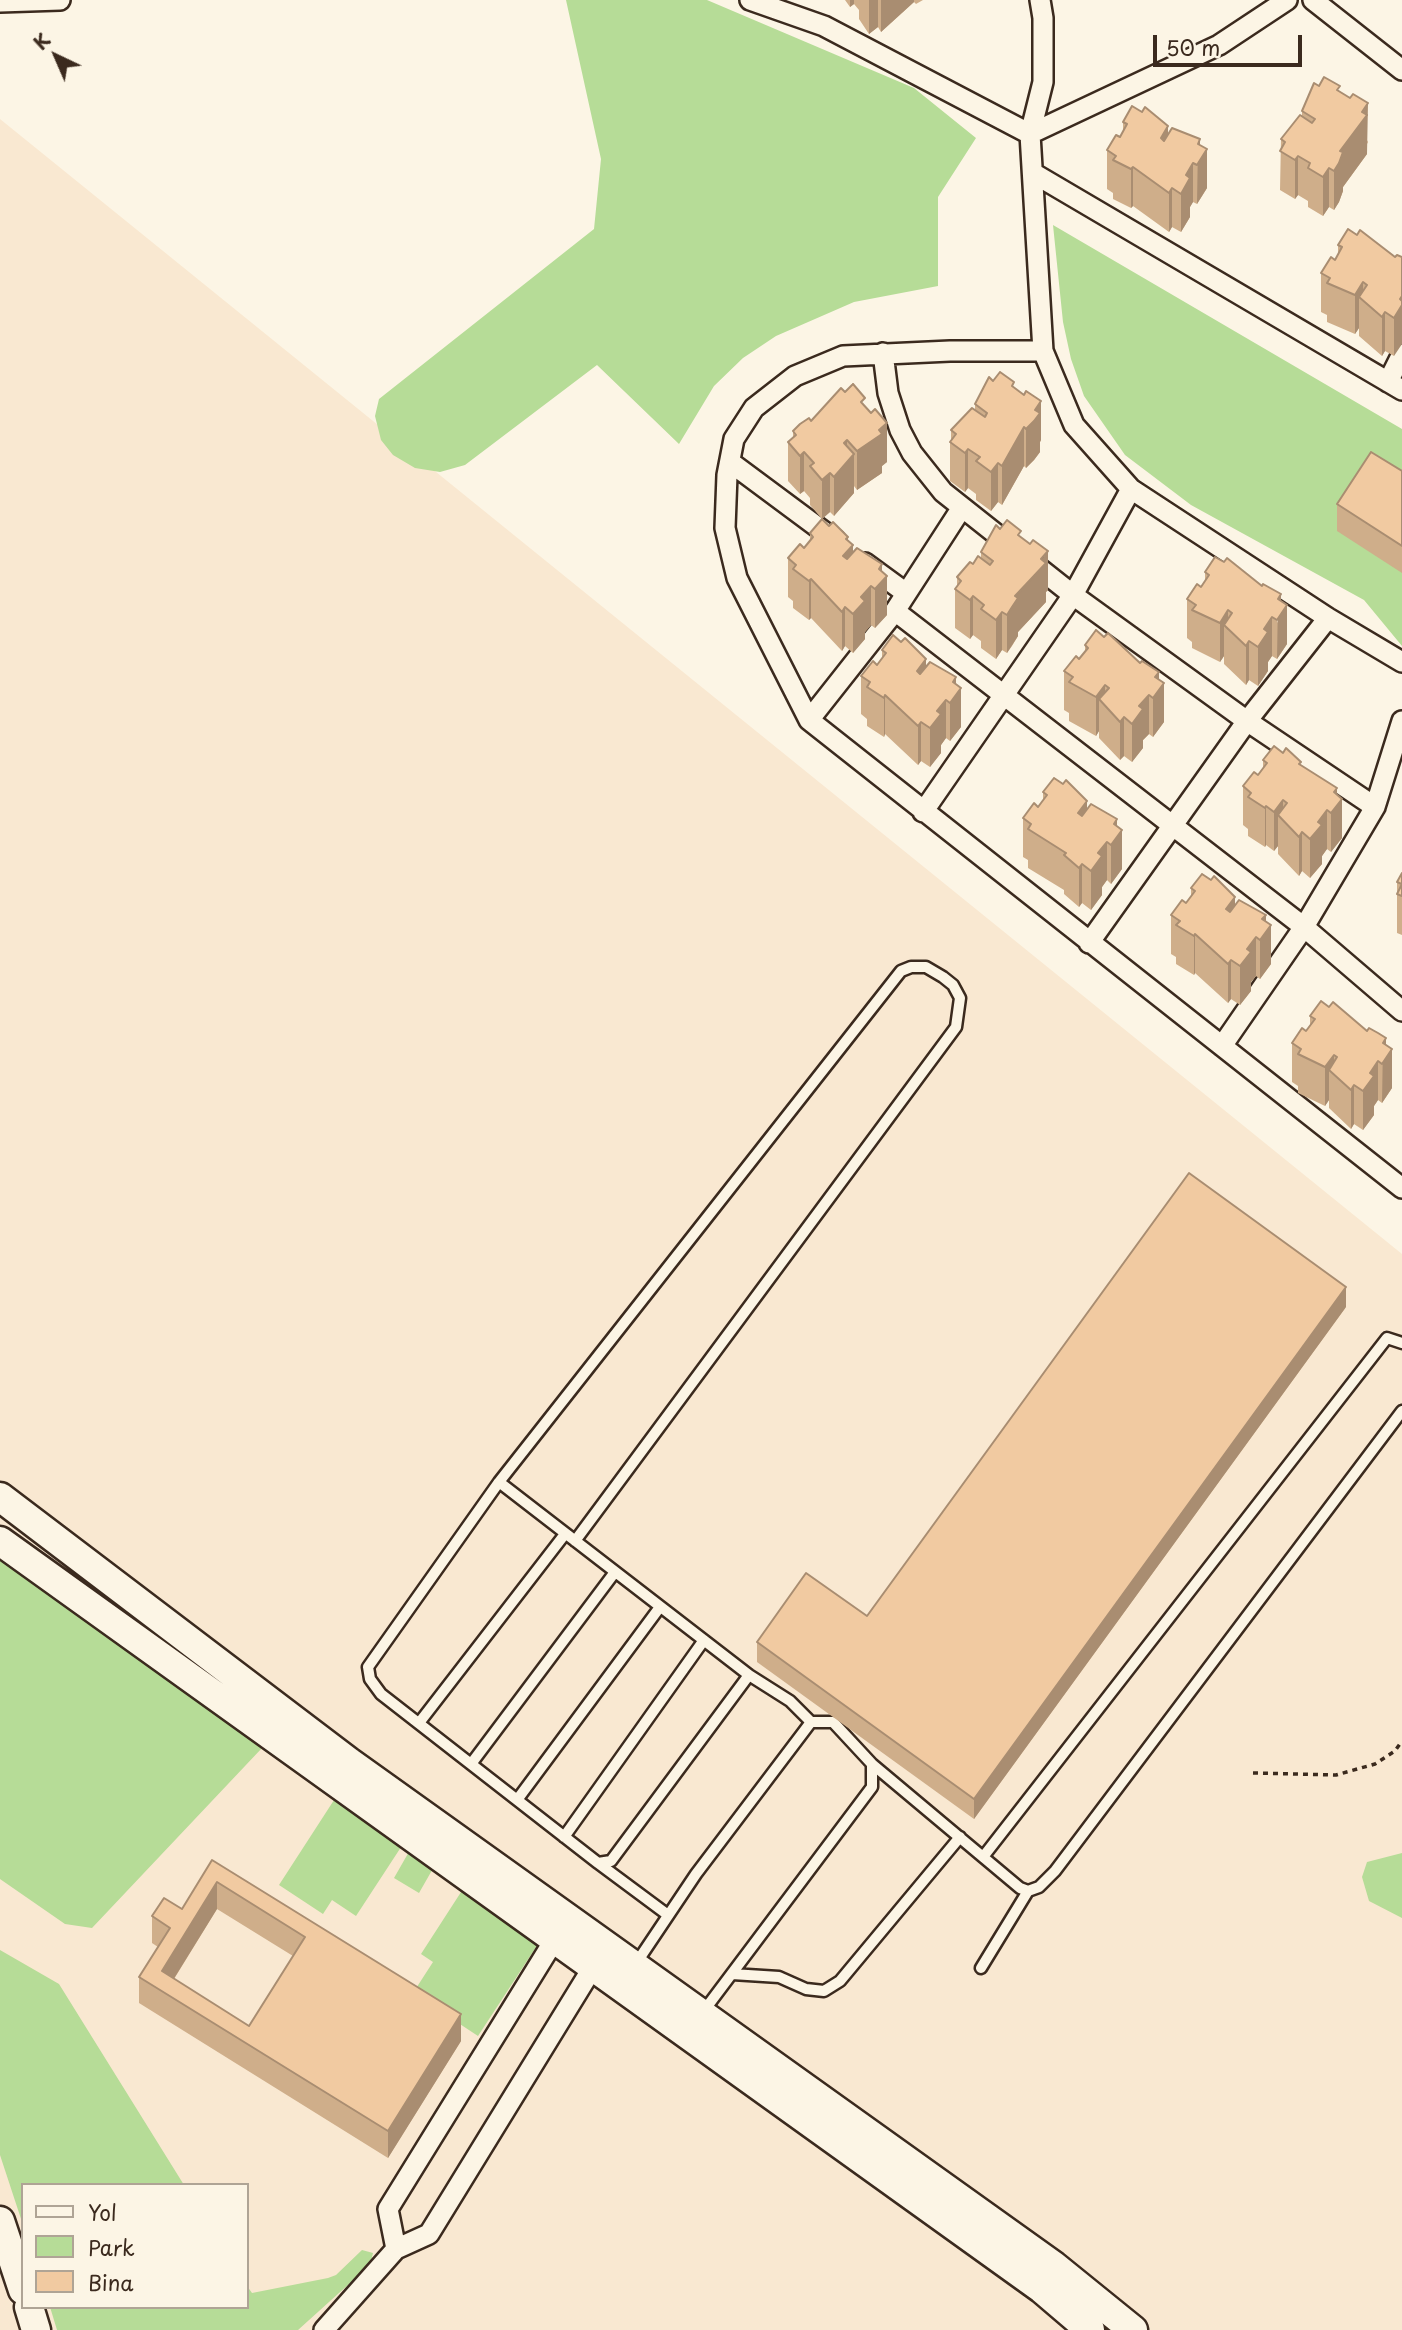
<!DOCTYPE html>
<html>
<head>
<meta charset="utf-8">
<style>
	body { margin:0 }
	#map { position:relative; width:1402px; height:2330px; overflow:hidden; background:#fcf5e5; font-family:"Playpen Sans",sans-serif }
	canvas { display:block }
	.legend { position:absolute; left:21px; top:2183px; width:228px; height:126px; box-sizing:border-box; background:#fcf5e5; border:2px solid #afa495; margin:0; padding:9px 12px; list-style:none; font-size:21px; color:#3b2a1e }
	.legend li { display:flex; align-items:center; gap:14px; height:35px }
	.legend b { width:35px; border:2px solid #afa495 }
	.north { position:absolute; left:21px; top:21px; width:70px; height:70px; -webkit-text-stroke:5px #fcf5e5; paint-order:stroke; rotate:316deg; font-size:19px; font-weight:700; line-height:28px; text-align:center; color:#3b2a1e }
	.north::after { content:''; display:block; margin:auto; width:24px; height:32px; background:#3b2a1e; clip-path:polygon(50% 0,100% 100%,50% 72%,0 100%) }
	.scale { position:absolute; left:1153px; top:35px; width:149px; height:32px; box-sizing:border-box; border:4px solid #3b2a1e; border-top:0; padding-left:9px; font-size:21px; line-height:24px; white-space:nowrap; color:#3b2a1e; -webkit-text-stroke:5px #fcf5e5; paint-order:stroke }
</style>
</head>
<body>
<div id="map">
<canvas width="1402" height="2330"></canvas>
<ul class="legend">
<li><b style="height:9px;background:#fcf5e5"></b>Yol</li>
<li><b style="height:19px;background:#b6dc97"></b>Park</li>
<li><b style="height:19px;background:#f1caa1"></b>Bina</li>
</ul>
<div class="north">K</div>
<div class="scale">50 m</div>
</div>
<script>
const g = document.querySelector('canvas').getContext('2d');
g.lineJoin = 'round';
function fill(path, color) { g.fillStyle = color; g.fill(path, 'evenodd'); }
const toPath = rows => new Path2D(rows.map(r => 'M' + r).join(''));
function stroke(path, color, width, dash) { g.strokeStyle = color; g.lineWidth = width; g.lineCap = dash ? 'butt' : 'round'; g.setLineDash(dash || []); g.stroke(path); }
fill(toPath([
	[0,119,1402,1254,1402,2330,0,2330],
	[23,2185,247,2185,247,2307,23,2307]
]), '#f9e8d1');
fill(toPath([
	[566,0,707,0,914,88,976,138,938,197,938,286,854,302,776,336,743,358,714,386,679,444,597,365,465,465,440,472,415,468,393,455,381,440,375,416,379,399,594,229,601,159],
	[1053,225,1402,429,1402,646,1364,600,1191,505,1125,455,1084,396,1071,359,1063,322],
	[0,1554,156,1665,262,1748,92,1928,65,1924,0,1879],
	[336,1797,405,1841,356,1916,332,1900,323,1914,279,1885],
	[410,1850,435,1865,419,1893,394,1878],
	[1402,1853,1402,1918,1369,1901,1362,1877,1367,1862],
	[463,1889,540,1941,478,2036,413,1993,433,1962,421,1954],
	[0,1950,59,1984,184,2185,23,2185,23,2225,0,2155],
	[362,2250,373,2253,370,2265,298,2330,57,2330,50,2307,247,2307,247,2286,252,2293,328,2278,336,2275]
]), '#b6dc97');
const lane = toPath([
	[499,1482,749,1675,790,1701,811,1722],
	[575,1541,956,1027,960,998,953,985,943,977,926,967,911,967,901,971,499,1482,368,1667,370,1679,381,1694,598,1863,611,1861,749,1675],
	[419,1723,565,1534],
	[471,1764,615,1572],
	[872,1764,1020,1888,1028,1891,1039,1887,1055,1871,1402,1411],
	[517,1800,660,1607],
	[564,1837,704,1640],
	[983,1857,1387,1338,1402,1343],
	[598,1863,668,1915],
	[635,1965,696,1874,811,1722,833,1722,872,1764,872,1787,703,2012],
	[981,1968,1028,1891],
	[732,1974,779,1977,806,1989,824,1991,840,1981,960,1837]
]);
const street = toPath([
	[750,0,824,26,1030,134],
	[1040,0,1043,18,1043,82,1030,134,1043,351,1074,425,1131,489,1328,618,1402,662],
	[1313,0,1402,70],
	[0,2,60,0],
	[1030,134,1219,45,1287,0],
	[1033,173,1402,390],
	[1043,351,950,351,843,356,795,376,754,408,734,439,727,475,725,528,737,578,809,720,1402,1188],
	[883,353,888,393,900,430,912,453,943,492,1073,595,1247,721,1375,807],
	[1388,382,1402,354],
	[730,462,835,540],
	[865,563,906,593],
	[895,611,1304,927,1402,1011],
	[809,720,895,611,961,509],
	[923,812,1073,595,1131,489],
	[1089,943,1247,721,1328,618],
	[1222,1046,1304,927,1375,807,1402,721],
	[396,2249,388,2209,555,1939],
	[324,2330,396,2249,429,2234,593,1967]
]);
const secondary = toPath([
	[0,1497,349,1762,1054,2266,1133,2330],
	[0,1541,1042,2289,1090,2330],
	[0,2221,23,2290],
	[29,2307,36,2330]
]);
stroke(lane, '#3b2a1e', 15);
stroke(street, '#3b2a1e', 24);
stroke(secondary, '#3b2a1e', 33);
stroke(toPath([
	[1253,1773,1336,1775,1375,1764,1395,1751,1402,1741]
]), '#3b2a1e', 3.5, [5, 5]);
stroke(lane, '#fcf5e5', 10);
stroke(street, '#fcf5e5', 19);
stroke(secondary, '#fcf5e5', 28);
fill(toPath([
	[845,0,923,0,916,4,914,2,881,32,878,27,869,34,859,19,859,10,854,4,850,7],
	[1319,86,1340,92,1368,142,1367,144,1367,154,1343,187,1343,191,1339,202,1334,210,1329,207,1323,216,1308,207,1308,201,1298,195,1295,199,1280,190,1281,139,1302,116,1302,111],
	[1123,122,1168,134,1200,146,1207,188,1197,204,1193,202,1190,207,1190,217,1181,232,1172,227,1169,232,1133,206,1131,208,1113,199,1113,193,1107,189,1107,150,1120,137,1123,132],
	[1338,245,1395,257,1394,356,1385,351,1382,356,1359,336,1359,328,1355,334,1327,322,1327,315,1321,312,1321,273,1335,260,1338,255],
	[993,381,1014,388,1041,440,1040,442,1040,452,1034,460,1026,468,1024,466,1002,505,998,502,991,511,976,500,976,494,968,488,965,492,950,481,950,442,951,440,951,430,975,410,975,404],
	[845,392,865,406,887,462,882,466,882,473,857,490,854,486,854,493,834,516,830,512,822,519,810,505,810,498,804,491,800,494,788,481,788,442,793,438,793,431,811,421],
	[1402,471,1402,573,1337,531,1337,504],
	[1000,529,1021,537,1048,590,1046,592,1046,602,1018,632,1018,636,1012,646,1007,653,1002,650,996,659,981,648,981,641,973,635,970,639,955,628,955,589,957,587,957,577,981,558,981,552],
	[810,533,848,541,853,552,882,572,887,615,875,628,871,625,865,632,865,639,853,653,845,646,842,651,811,618,809,620,793,608,793,601,788,597,788,558,804,548,810,541],
	[1205,572,1262,586,1287,644,1277,659,1272,656,1268,662,1268,671,1258,686,1249,680,1246,685,1224,664,1224,656,1220,662,1192,648,1192,642,1187,638,1187,599,1201,587,1205,581],
	[1085,645,1140,663,1159,679,1164,722,1153,737,1149,734,1143,740,1143,748,1132,762,1124,756,1120,760,1099,738,1099,731,1096,736,1069,721,1069,713,1064,710,1064,671,1079,659,1085,653],
	[882,650,926,667,956,684,961,727,950,741,946,738,941,745,941,753,930,767,921,761,918,765,885,734,884,737,867,726,867,719,861,714,861,676,877,665,882,658],
	[1283,753,1301,765,1337,795,1342,838,1331,852,1327,849,1322,856,1322,864,1310,878,1302,871,1299,876,1278,854,1278,846,1274,851,1266,845,1265,847,1248,836,1248,829,1243,825,1243,786,1258,775,1263,769,1263,760],
	[1043,792,1087,809,1117,826,1122,869,1111,884,1107,880,1102,887,1102,895,1091,910,1082,903,1079,907,1064,894,1064,890,1028,868,1028,860,1023,857,1023,818,1038,807,1043,800],
	[1402,873,1402,935,1397,933,1397,882],
	[1191,888,1235,905,1266,922,1271,964,1260,979,1256,976,1251,982,1251,991,1240,1005,1231,999,1228,1003,1195,973,1194,975,1176,964,1176,957,1171,954,1171,915,1186,903,1191,896],
	[1310,1016,1367,1031,1386,1045,1392,1088,1382,1103,1378,1100,1374,1106,1374,1115,1363,1130,1354,1124,1351,1129,1329,1108,1329,1100,1325,1106,1298,1093,1298,1086,1292,1082,1292,1043,1306,1031,1310,1025],
	[1346,1307,974,1819,757,1662,757,1642,867,1616],
	[212,1860,461,2041,388,2158,139,2003,139,1977,158,1947,152,1943,152,1916,182,1909],
	[217,1909,293,1956,249,2026,174,1979]
]), '#cfae8a');
fill(toPath([
	[850,0,854,0,854,4,850,7],
	[869,0,878,0,878,27,869,34],
	[881,0,914,0,914,2,881,32],
	[1368,103,1367,154,1343,187,1343,191,1339,202,1334,210,1334,171,1340,151],
	[1168,126,1168,165,1161,138],
	[1200,139,1200,160,1207,149,1207,188,1197,204,1198,144],
	[1298,156,1298,195,1295,199,1295,160],
	[1193,163,1193,202,1190,207,1190,217,1181,232,1181,194,1186,175],
	[1133,167,1133,206,1131,208,1131,169],
	[1329,168,1329,207,1323,216,1323,177],
	[1172,188,1172,227,1169,232,1169,193],
	[1363,282,1363,301,1359,297,1359,328,1355,334,1355,295],
	[1402,296,1402,344,1394,356,1394,318,1400,299],
	[1385,312,1385,351,1382,356,1382,317],
	[1041,401,1041,440,1040,442,1040,452,1034,460,1026,468,1026,429,1035,410],
	[887,423,887,462,882,466,882,473,857,490,857,451],
	[1024,427,1024,466,1002,505,1002,466],
	[847,440,847,461,854,454,854,493,834,516,834,477,844,443],
	[968,449,968,488,965,492,965,453],
	[804,452,804,491,800,494,800,456],
	[998,463,998,502,991,511,991,472],
	[830,473,830,512,822,519,822,480],
	[848,537,848,551,853,545,853,584,843,556,846,539],
	[1048,551,1048,590,1046,592,1046,602,1018,632,1018,636,1007,653,1007,615,1015,596],
	[882,564,882,581,887,576,887,615,875,628,875,589,879,569],
	[811,579,811,618,809,620,809,581],
	[871,586,871,625,865,632,865,639,853,653,853,614,861,597],
	[1281,594,1281,613,1287,605,1287,644,1277,659,1278,599],
	[973,596,973,635,970,639,970,600],
	[845,607,845,646,842,651,842,612],
	[1228,610,1228,630,1224,625,1224,656,1220,662,1220,623],
	[1002,612,1002,650,996,659,996,620],
	[1272,617,1272,656,1268,662,1268,671,1258,686,1258,647,1264,629],
	[1249,641,1249,680,1246,685,1246,646],
	[926,659,926,698,917,671],
	[1159,672,1159,690,1164,683,1164,722,1153,737,1153,698,1155,677],
	[956,677,956,695,961,688,961,727,950,741,950,703,953,682],
	[1105,685,1105,705,1099,699,1099,731,1096,736,1096,697],
	[885,695,885,734,884,737,884,698],
	[1149,695,1149,734,1143,740,1143,748,1132,762,1132,724,1139,706],
	[946,700,946,738,941,745,941,753,930,767,930,728,937,711],
	[1124,717,1124,756,1120,760,1120,722],
	[921,722,921,761,918,765,918,726],
	[1337,788,1337,805,1342,799,1342,838,1331,852,1331,813,1334,792],
	[1283,800,1283,821,1278,815,1278,846,1274,851,1274,812],
	[1087,801,1087,840,1078,813],
	[1266,806,1266,845,1265,847,1265,808],
	[1327,810,1327,849,1322,856,1322,864,1310,878,1310,839,1318,822],
	[1117,819,1117,837,1122,830,1122,869,1111,884,1111,845,1114,824],
	[1302,832,1302,871,1299,876,1299,837],
	[1107,842,1107,880,1102,887,1102,895,1091,910,1091,871,1098,853],
	[1082,864,1082,903,1079,907,1079,868],
	[1235,897,1235,936,1226,909],
	[1266,915,1266,932,1271,925,1271,964,1260,979,1260,940,1262,919],
	[1195,934,1195,973,1194,975,1194,936],
	[1256,937,1256,976,1251,982,1251,991,1240,1005,1240,966,1247,949],
	[1231,960,1231,999,1228,1003,1228,964],
	[1386,1038,1386,1058,1392,1049,1392,1088,1382,1103,1383,1043],
	[1334,1055,1334,1074,1329,1070,1329,1100,1325,1106,1325,1067],
	[1378,1061,1378,1100,1374,1106,1374,1115,1363,1130,1363,1091,1370,1073],
	[1354,1085,1354,1124,1351,1129,1351,1090],
	[1346,1287,1346,1307,974,1819,974,1799],
	[217,1882,217,1909,165,1993,162,1971],
	[461,2014,461,2041,388,2158,388,2131]
]), '#a98d71');
const building = toPath([
	[1324,77,1340,86,1337,90,1350,98,1353,94,1368,103,1362,112,1367,115,1340,151,1343,152,1339,163,1334,171,1329,168,1323,177,1308,168,1310,163,1298,156,1295,160,1280,151,1285,142,1281,139,1300,115,1312,123,1315,119,1302,111,1314,83,1319,86,1324,77],
	[1132,106,1142,112,1145,107,1168,126,1161,138,1164,141,1172,128,1200,139,1198,144,1207,149,1197,165,1193,163,1186,175,1190,178,1181,194,1172,188,1169,193,1133,167,1131,169,1113,160,1116,156,1107,150,1116,135,1120,137,1127,124,1123,122,1132,106],
	[1348,229,1357,235,1360,230,1395,257,1397,255,1402,257,1402,296,1400,299,1402,301,1402,305,1394,318,1385,312,1382,317,1359,297,1367,285,1363,282,1355,295,1327,283,1330,278,1321,273,1331,257,1335,260,1342,247,1338,245,1348,229],
	[1000,372,1014,382,1012,386,1024,395,1026,391,1041,401,1035,410,1040,413,1034,421,1026,429,1024,427,1002,466,998,463,991,472,976,461,980,457,968,449,965,453,950,442,956,434,951,430,972,408,985,417,987,413,975,404,989,377,993,381,1000,372],
	[853,384,865,398,861,402,871,413,875,409,887,423,879,430,882,434,857,451,847,440,844,443,854,454,834,477,830,473,822,480,810,466,814,463,804,452,800,456,788,442,796,435,793,431,800,424,809,418,811,421,841,388,845,392,853,384],
	[1371,452,1402,471,1402,546,1337,504,1371,452],
	[822,519,829,526,833,522,848,537,846,539,853,545,843,556,847,559,857,548,882,564,879,569,887,576,875,589,871,586,861,597,865,601,853,614,845,607,842,612,811,579,809,581,793,569,796,565,788,558,800,544,804,548,813,537,810,533,822,519],
	[1007,520,1021,531,1018,535,1030,544,1033,540,1048,551,1041,559,1046,563,1015,596,1018,598,1012,607,1007,615,1002,612,996,620,981,609,984,605,973,596,970,600,955,589,961,581,957,577,970,562,973,564,978,556,990,565,993,561,981,552,996,525,1000,529,1007,520],
	[1215,557,1224,562,1227,558,1262,586,1263,584,1281,594,1278,599,1287,605,1277,620,1272,617,1264,629,1268,632,1258,647,1249,641,1246,646,1224,625,1232,613,1228,610,1220,623,1192,610,1196,605,1187,599,1197,584,1201,587,1209,575,1205,572,1215,557],
	[1096,630,1104,637,1108,633,1140,663,1142,661,1159,672,1155,677,1164,683,1153,698,1149,695,1139,706,1143,709,1132,724,1124,717,1120,722,1099,699,1109,688,1105,685,1096,697,1069,682,1073,677,1064,671,1076,656,1079,659,1088,648,1085,645,1096,630],
	[893,635,901,642,905,638,926,659,917,671,920,674,930,662,956,677,953,682,961,688,950,703,946,700,937,711,941,714,930,728,921,722,918,726,885,695,884,698,867,687,870,682,861,676,873,661,877,665,886,653,882,650,893,635],
	[1274,746,1283,753,1286,748,1301,762,1299,764,1337,788,1334,792,1342,799,1331,813,1327,810,1318,822,1322,825,1310,839,1302,832,1299,837,1278,815,1287,803,1283,800,1274,812,1266,806,1265,808,1248,797,1251,793,1243,786,1254,772,1258,775,1267,763,1263,760,1274,746],
	[1054,778,1063,784,1066,780,1087,801,1078,813,1082,816,1091,804,1117,819,1114,824,1122,830,1111,845,1107,842,1098,853,1102,856,1091,871,1082,864,1079,868,1064,855,1066,853,1028,829,1031,824,1023,818,1034,803,1038,807,1047,795,1043,792,1054,778],
	[1402,873,1402,896,1397,894,1402,884,1397,882,1402,873],
	[1202,874,1211,880,1214,876,1235,897,1226,909,1230,912,1239,900,1266,915,1262,919,1271,925,1260,940,1256,937,1247,949,1251,952,1240,966,1231,960,1228,964,1195,934,1194,936,1176,925,1180,921,1171,915,1182,900,1186,903,1195,891,1191,888,1202,874],
	[1321,1001,1329,1007,1333,1002,1367,1031,1369,1028,1378,1033,1386,1038,1383,1043,1392,1049,1382,1064,1378,1061,1370,1073,1374,1076,1363,1091,1354,1085,1351,1090,1329,1070,1337,1057,1334,1055,1325,1067,1298,1054,1301,1049,1292,1043,1302,1028,1306,1031,1315,1019,1310,1016,1321,1001],
	[1189,1173,1346,1287,974,1799,757,1642,806,1573,867,1616,1189,1173],
	[212,1860,461,2014,388,2131,139,1977,170,1928,152,1916,164,1898,182,1909,212,1860],
	[217,1882,305,1937,249,2026,162,1971,217,1882]
]);
fill(building, '#f1caa1');
stroke(building, '#a98d71', 2);
</script>
</body>
</html>
